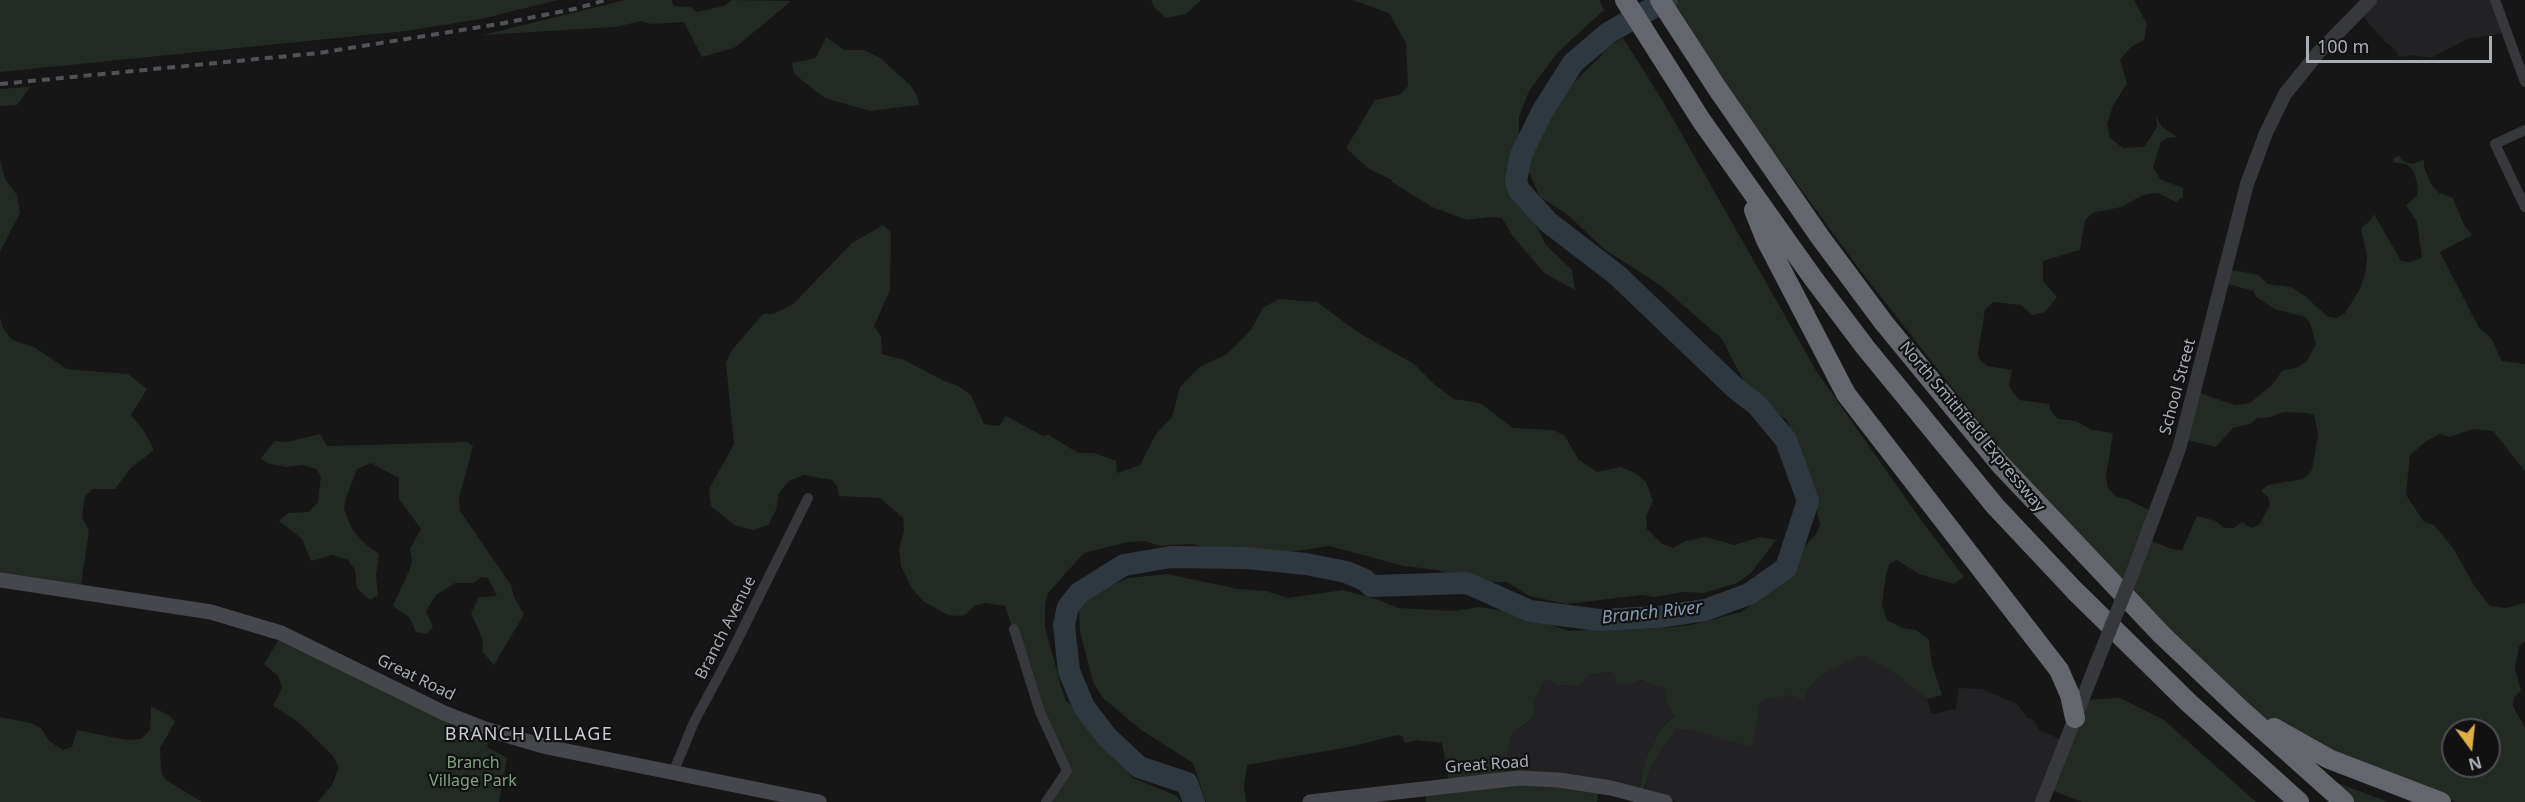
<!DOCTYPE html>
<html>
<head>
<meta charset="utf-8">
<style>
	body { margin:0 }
	#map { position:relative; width:2525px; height:802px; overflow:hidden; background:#161617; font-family:"Noto Sans",sans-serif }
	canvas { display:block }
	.north { position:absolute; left:2441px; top:718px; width:60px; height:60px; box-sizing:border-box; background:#111112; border:2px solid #4e4f54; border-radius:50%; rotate:165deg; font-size:16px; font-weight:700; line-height:24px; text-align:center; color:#a9adb6 }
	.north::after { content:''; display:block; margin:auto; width:21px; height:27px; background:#e3af41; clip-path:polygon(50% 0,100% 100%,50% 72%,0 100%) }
	.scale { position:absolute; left:2306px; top:36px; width:186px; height:27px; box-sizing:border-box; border:3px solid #a9adb6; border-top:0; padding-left:8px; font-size:18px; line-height:21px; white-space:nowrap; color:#a9adb6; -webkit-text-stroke:4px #111112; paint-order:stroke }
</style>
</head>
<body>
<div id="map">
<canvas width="2525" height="802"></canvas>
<div class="north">N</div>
<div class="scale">100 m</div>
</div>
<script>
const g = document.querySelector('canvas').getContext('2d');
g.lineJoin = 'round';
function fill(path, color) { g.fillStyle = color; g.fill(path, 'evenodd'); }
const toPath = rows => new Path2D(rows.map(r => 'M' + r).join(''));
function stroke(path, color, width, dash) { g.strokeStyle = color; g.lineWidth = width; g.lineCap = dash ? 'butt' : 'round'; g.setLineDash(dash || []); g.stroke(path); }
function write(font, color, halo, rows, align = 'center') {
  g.font = font + ' "Noto Sans",sans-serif'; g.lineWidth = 4.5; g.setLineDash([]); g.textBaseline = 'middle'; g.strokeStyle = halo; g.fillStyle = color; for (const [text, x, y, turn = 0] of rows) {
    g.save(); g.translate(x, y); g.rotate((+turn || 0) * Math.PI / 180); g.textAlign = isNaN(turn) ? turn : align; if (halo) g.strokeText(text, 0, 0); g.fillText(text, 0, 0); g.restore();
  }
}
fill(toPath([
	[2373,0,2495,0,2505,33,2467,39,2431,58,2411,55,2399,57,2395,49,2385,42,2361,14],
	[1859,656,1865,656,1898,676,1927,699,1932,714,1956,709,1959,688,1982,689,2017,704,2028,718,2034,720,2039,730,2064,741,2043,802,1677,802,1644,793,1651,767,1676,729,1687,729,1760,705,1764,700,1806,692,1821,675],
	[1609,672,1615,674,1629,685,1639,680,1664,687,1667,703,1674,715,1660,730,1645,760,1639,792,1508,775,1507,753,1512,733,1530,722,1533,717,1535,700,1546,680,1558,685,1577,686,1582,685,1589,675]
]), '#222224');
fill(toPath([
	[0,0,558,0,481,19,406,31,0,72],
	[625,0,671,0,674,6,690,7,697,12,724,6,732,0,791,1,736,47,702,57,684,22,650,24,642,21,615,27,483,35],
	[1151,0,1201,0,1186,14,1166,18,1154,7],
	[1352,0,1599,0,1604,10,1558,52,1529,91,1519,117,1519,155,1509,185,1512,194,1534,222,1546,245,1572,270,1575,290,1544,273,1511,234,1502,218,1489,217,1467,220,1432,207,1392,182,1392,180,1369,169,1346,148,1375,100,1399,95,1408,86,1406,43,1389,13],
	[1680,0,2134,0,2147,24,2144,40,2131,47,2120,60,2127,83,2113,106,2107,124,2110,138,2123,148,2144,147,2157,127,2156,116,2162,127,2177,137,2167,138,2161,142,2153,167,2160,179,2183,188,2183,197,2176,202,2158,193,2143,195,2121,207,2093,213,2085,220,2080,250,2043,261,2043,281,2057,297,2045,312,2032,315,2021,305,1993,302,1985,310,1978,353,1980,360,1987,366,2012,370,2009,386,2019,400,2049,404,2051,411,2058,419,2076,421,2092,430,2113,433,2106,477,2108,488,2116,497,2127,499,2157,514,2150,540,2172,549,2182,550,2197,516,2216,521,2224,528,2234,528,2242,522,2251,528,2259,525,2270,505,2268,497,2261,491,2268,485,2304,479,2312,470,2318,434,2314,415,2306,413,2284,412,2270,417,2257,418,2250,424,2233,428,2216,447,2183,439,2197,392,2235,405,2250,403,2272,385,2282,371,2298,367,2307,361,2316,344,2310,323,2305,317,2275,309,2256,297,2253,291,2225,283,2228,269,2259,275,2267,284,2291,287,2305,296,2328,317,2336,318,2345,313,2360,289,2365,274,2367,256,2361,228,2370,221,2374,214,2401,261,2410,262,2422,258,2417,222,2406,205,2417,196,2418,185,2413,170,2406,164,2393,162,2394,158,2399,156,2403,161,2412,164,2424,160,2424,167,2431,184,2439,193,2453,198,2464,225,2472,235,2440,252,2479,328,2491,338,2502,361,2525,364,2525,471,2493,431,2473,429,2450,437,2440,434,2425,442,2410,455,2406,495,2424,522,2434,525,2453,548,2475,587,2490,606,2506,608,2525,603,2525,641,2519,646,2515,669,2521,690,2514,698,2513,706,2525,728,2525,802,2456,802,2359,768,2273,726,2228,697,2037,496,1860,270,1709,64,1675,4],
	[2453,730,2489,730,2489,766,2453,766],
	[826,37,844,50,864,50,880,58,910,85,917,96,919,105,870,111,825,98,794,74,792,63,816,58],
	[1623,38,1664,103,1817,372,1921,520,1964,577,1954,584,1919,574,1897,560,1890,564,1886,573,1882,605,1887,620,1902,628,1916,630,1929,640,1932,665,1942,695,1927,699,1898,676,1865,656,1859,656,1821,675,1806,692,1805,701,1792,695,1764,700,1760,705,1752,747,1687,729,1676,729,1651,767,1644,790,1639,792,1645,760,1660,730,1674,716,1667,703,1664,688,1640,680,1629,685,1617,685,1615,674,1609,672,1589,675,1582,685,1577,686,1558,685,1546,680,1535,700,1533,716,1530,721,1512,733,1507,753,1508,774,1599,785,1597,802,1426,802,1425,784,1449,781,1442,743,1416,740,1405,743,1402,736,1397,735,1354,746,1247,765,1244,786,1246,802,1206,802,1193,763,1141,730,1103,698,1093,682,1080,631,1078,599,1128,578,1167,574,1238,589,1266,591,1288,598,1343,590,1379,600,1398,608,1456,611,1479,607,1512,612,1569,631,1612,628,1649,629,1691,625,1741,612,1759,599,1816,534,1820,525,1813,491,1787,420,1767,407,1745,384,1722,339,1660,285,1604,249,1568,215,1540,197,1524,161,1528,149,1559,97,1601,56,1605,48],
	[40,86,30,87,17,105,0,106,0,89],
	[0,160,5,179,17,195,20,213,0,252],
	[883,225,891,232,890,290,874,326,881,337,882,354,904,360,944,381,958,386,971,395,984,424,999,426,1006,416,1043,436,1049,435,1078,453,1094,453,1116,461,1117,473,1140,465,1156,434,1172,417,1180,387,1201,366,1227,354,1251,330,1263,308,1278,299,1303,301,1317,302,1359,333,1414,364,1435,385,1454,399,1480,403,1513,428,1553,430,1564,435,1579,460,1597,472,1620,467,1635,473,1646,482,1653,501,1646,516,1647,529,1662,544,1673,548,1686,541,1707,537,1734,545,1760,537,1776,540,1751,573,1737,583,1704,593,1683,592,1655,597,1642,595,1566,604,1529,596,1507,582,1466,582,1438,570,1404,566,1329,546,1277,554,1238,547,1213,549,1192,544,1161,546,1144,541,1128,542,1084,553,1048,593,1045,604,1045,627,1062,690,1066,701,1089,721,1133,778,1177,796,1181,802,1049,802,1066,774,1035,694,1005,606,985,603,974,606,965,615,958,616,948,615,923,601,911,587,901,566,899,549,904,530,903,518,880,498,839,496,837,486,832,480,804,475,789,481,779,493,776,510,768,525,753,530,734,525,711,506,709,489,734,444,726,363,732,350,763,314,773,314,792,305,852,243],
	[0,317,3,328,12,340,34,347,67,369,128,374,147,389,131,415,144,431,154,450,131,468,115,489,93,489,85,496,82,517,89,530,81,585,0,574],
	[320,434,327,446,467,442,473,446,459,498,460,511,511,585,514,597,524,614,494,665,482,651,483,640,471,613,479,597,497,596,488,578,481,577,474,583,455,583,436,595,426,611,433,627,426,634,416,632,410,618,393,606,408,573,412,563,410,549,421,529,399,499,399,478,371,463,357,469,345,501,344,509,351,527,363,542,379,554,376,576,378,595,370,600,357,588,355,570,348,560,333,555,311,561,302,539,279,521,288,513,309,512,318,502,321,476,316,469,303,465,286,467,267,463,261,458,275,441,287,442],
	[282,634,493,729,487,747,507,758,499,802,318,802,332,785,339,768,333,756,297,721,273,706,282,688,278,676,264,664],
	[2120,698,2164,720,2256,802,2082,802,2049,789,2084,700],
	[151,706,170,716,175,722,160,748,161,772,166,780,202,802,0,802,0,717,31,723,41,728,49,741,63,750,72,747,77,730,127,740,141,739,150,730],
	[2332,782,2341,784,2388,802,2352,802]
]), '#222a23');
stroke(toPath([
	[1194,802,1187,783,1139,767,1107,737,1084,707,1069,671,1064,625,1068,607,1079,593,1124,565,1171,557,1246,558,1306,564,1346,572,1365,580,1371,586,1467,583,1530,611,1599,620,1658,617,1705,610,1749,594,1786,568,1808,501,1786,440,1757,405,1735,388,1617,275,1548,222,1519,190,1516,181,1521,155,1542,112,1573,63,1608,33,1667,0]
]), '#30383f', 22);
stroke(toPath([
	[2495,0,2525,82],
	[2525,130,2495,144,2525,207],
	[1014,629,1040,712,1067,771,1046,802],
	[673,773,694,722,729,657,808,498]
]), '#37383c', 10);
stroke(toPath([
	[2133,572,2179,449,2247,184,2266,133,2285,94,2318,53,2370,0],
	[2042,802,2097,662]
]), '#37383c', 14);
stroke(toPath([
	[0,580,211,612,281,633,444,713,485,729,547,747,819,802],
	[1310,802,1519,778,1559,780,1611,788,1665,802]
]), '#45474c', 15);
stroke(toPath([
	[1625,0,1701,120,1813,278,1865,347,1995,506,2075,591,2189,703,2299,802],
	[1660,0,1717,88,1820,237,1884,323,1999,463,2162,635,2240,709,2344,802],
	[1754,210,1766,240,1846,394,2059,670,2070,695,2075,718],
	[2274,728,2329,759,2441,802]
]), '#63666c', 20);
stroke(toPath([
	[0,84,319,53,499,24,574,9,606,0]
]), '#505257', 4, [8, 6]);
stroke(toPath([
	[2097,662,2133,572]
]), '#37383c', 14);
write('16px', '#a9adb6', '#111112', [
	["School Street",2178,387,-75],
	["North Smithfield Expressway",1972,427,50],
	["Branch Avenue",726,628,-63],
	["Great Road",416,678,26],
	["Great Road",1487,765,-4]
]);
write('16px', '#81a083', '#111112', [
	["Branch",473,763],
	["Village Park",473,781]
]);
write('italic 18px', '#8299af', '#111112', [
	["Branch River",1652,613,-6]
]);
g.letterSpacing = '1.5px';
write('18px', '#c9ccd3', '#111112', [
	["BRANCH VILLAGE",529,735]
]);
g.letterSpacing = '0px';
</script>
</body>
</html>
